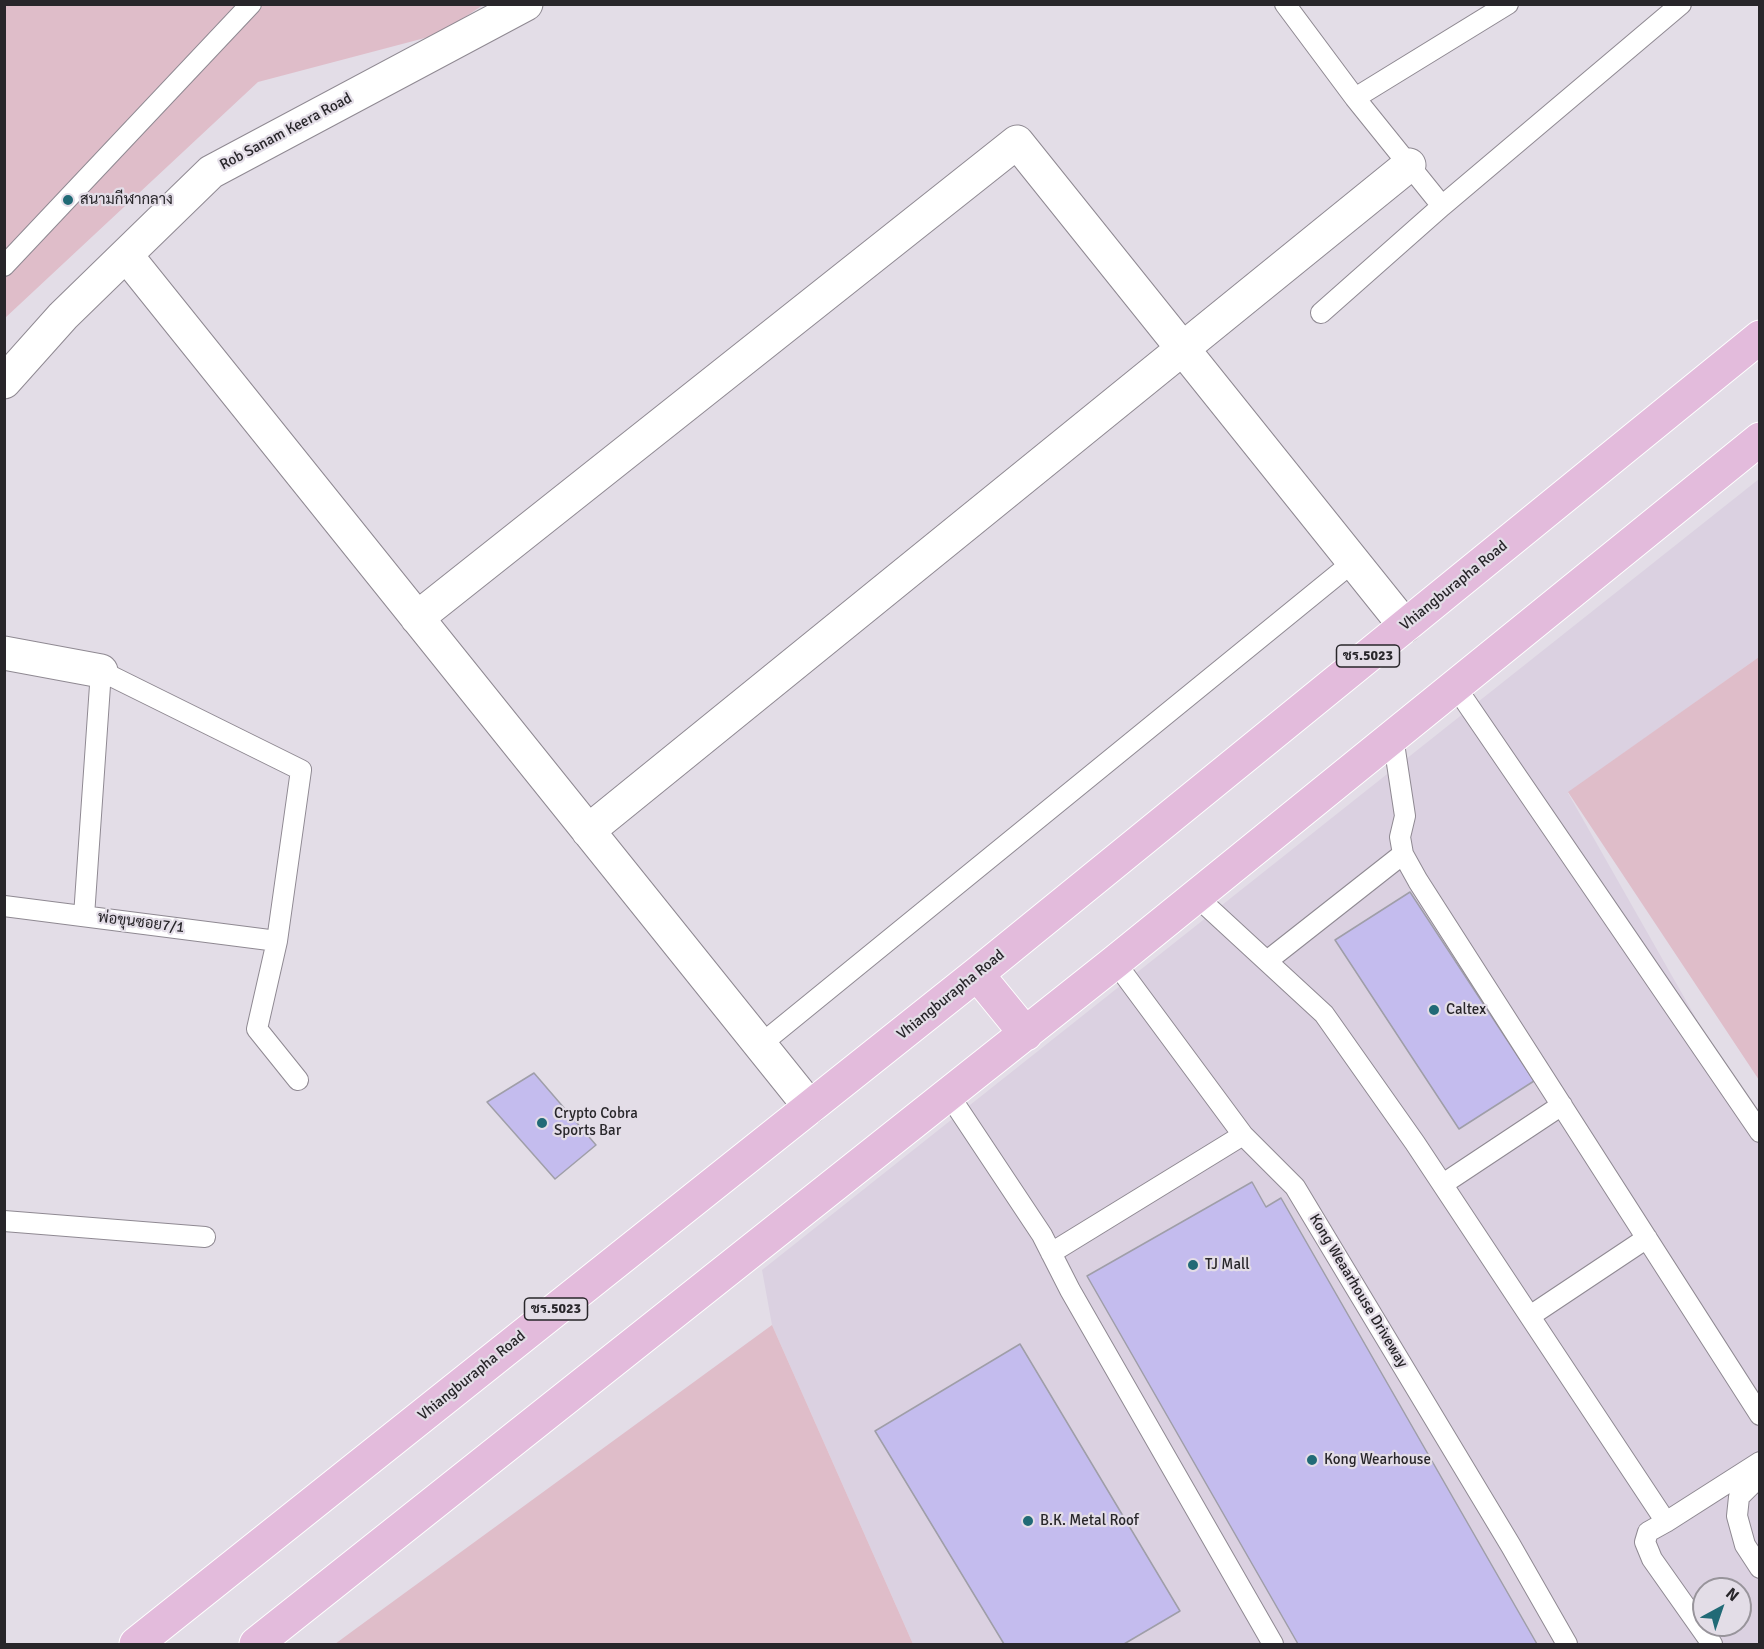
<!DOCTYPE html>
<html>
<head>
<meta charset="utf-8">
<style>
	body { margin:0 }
	#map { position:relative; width:1764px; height:1649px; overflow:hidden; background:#e3dde7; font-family:Signika,sans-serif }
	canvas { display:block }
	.frame { position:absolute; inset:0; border:6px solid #28262a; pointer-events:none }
	.north { position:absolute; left:1692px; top:1577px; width:60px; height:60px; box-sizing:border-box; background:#e3dde7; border:2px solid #98949b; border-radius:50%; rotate:40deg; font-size:16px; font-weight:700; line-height:24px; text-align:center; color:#28262a }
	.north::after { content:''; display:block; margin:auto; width:21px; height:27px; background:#216a76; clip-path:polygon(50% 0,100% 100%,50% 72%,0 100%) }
</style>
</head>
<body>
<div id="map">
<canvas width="1764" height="1649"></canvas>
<div class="frame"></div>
<div class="north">N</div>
</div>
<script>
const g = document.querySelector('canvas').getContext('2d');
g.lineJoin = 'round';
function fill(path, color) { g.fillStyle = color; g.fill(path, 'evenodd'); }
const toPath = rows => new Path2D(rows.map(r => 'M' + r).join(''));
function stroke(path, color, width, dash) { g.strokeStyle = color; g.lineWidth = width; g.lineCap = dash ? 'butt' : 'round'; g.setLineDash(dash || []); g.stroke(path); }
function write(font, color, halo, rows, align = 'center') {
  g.font = font + ' Signika,Sarabun,sans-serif'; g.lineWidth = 4.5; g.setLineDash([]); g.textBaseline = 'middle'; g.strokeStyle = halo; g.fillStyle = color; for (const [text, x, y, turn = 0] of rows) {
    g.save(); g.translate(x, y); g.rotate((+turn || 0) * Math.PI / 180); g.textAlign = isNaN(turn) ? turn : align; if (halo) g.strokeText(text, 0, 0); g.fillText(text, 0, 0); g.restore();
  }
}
fill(toPath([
	[1759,479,1759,657,1568,793,1759,1129,1759,1644,913,1644,772,1325,762,1270],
	[1704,1589,1740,1589,1740,1625,1704,1625]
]), '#dbd1e1');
fill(toPath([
	[4,5,483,5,440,34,258,82,5,318],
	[1759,657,1759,1080,1568,792],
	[772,1325,913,1644,335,1644,354,1630]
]), '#dfbdc9');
const building = toPath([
	[1410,892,1534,1081,1459,1129,1335,940,1410,892],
	[534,1073,596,1145,555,1179,487,1102,534,1073],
	[1252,1182,1266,1207,1281,1198,1537,1644,1298,1644,1087,1276,1252,1182],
	[1020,1344,1180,1611,1124,1644,1004,1644,875,1431,1020,1344]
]);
fill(building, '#c4bcee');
stroke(building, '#9f9ea8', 1.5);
const lane = toPath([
	[1285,4,1355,98,1508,4],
	[1355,98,1442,206,1681,4],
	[4,266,251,4],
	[1321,313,1442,206],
	[1455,686,1760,1132],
	[1393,737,1405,816,1400,837,1403,854,1418,881,1760,1415],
	[1196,896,1324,1014,1415,1143,1666,1522,1648,1532,1645,1542,1652,1559,1712,1644],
	[4,906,277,941],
	[84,916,101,671,301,770,277,941,257,1029,298,1080],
	[1267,961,1403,854],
	[1115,962,1243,1135,1295,1187,1511,1546,1567,1644],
	[760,1045,1353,562],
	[949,1095,1042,1235,1070,1290,1273,1644],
	[1443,1184,1562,1105],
	[4,1221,205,1237],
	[1051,1253,1243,1135],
	[1530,1316,1647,1238],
	[1760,1476,1739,1497,1737,1516,1745,1545,1760,1568],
	[1666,1522,1760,1462]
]);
const street = toPath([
	[126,255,810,1107],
	[4,382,63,316,211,172,526,4],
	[417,618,1017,142,1405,626],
	[4,653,101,671],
	[588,831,1409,165]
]);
const primary = toPath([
	[977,974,1026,1034],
	[136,1644,977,974,1760,337],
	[256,1644,1115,962,1760,439]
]);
stroke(lane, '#8f8992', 22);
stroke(street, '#8f8992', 35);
stroke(primary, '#fff', 35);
stroke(lane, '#fff', 20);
stroke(street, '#fff', 33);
stroke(primary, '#e3bbdc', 33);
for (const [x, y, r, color] of [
	[68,200,6,"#216a76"],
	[1434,1010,6,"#216a76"],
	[542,1123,6,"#216a76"],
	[1193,1265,6,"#216a76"],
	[1312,1460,6,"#216a76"],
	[1028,1521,6,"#216a76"]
]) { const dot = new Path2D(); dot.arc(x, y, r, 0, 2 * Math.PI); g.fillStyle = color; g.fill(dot); stroke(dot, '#e3dde7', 2); }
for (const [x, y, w] of [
	[1368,656,63],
	[556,1309,63]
]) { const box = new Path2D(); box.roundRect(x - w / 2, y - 11, w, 22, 4.5); g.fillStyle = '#e3dde7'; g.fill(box); stroke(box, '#28262a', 1.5); }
write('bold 14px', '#28262a', null, [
	["ชร.5023",1368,656],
	["ชร.5023",556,1309]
]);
write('15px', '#28262a', '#e3dde7', [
	["Rob Sanam Keera Road",286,132,-28],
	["Vhiangburapha Road",1454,586,-39],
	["พ่อขุนซอย7/1",141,923,7],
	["Vhiangburapha Road",951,995,-39],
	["Kong Weaarhouse Driveway",1358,1291,59],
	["Vhiangburapha Road",472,1376,-39]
]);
write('15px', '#28262a', '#e3dde7', [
	["สนามกีฬากลาง",80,200],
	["Caltex",1446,1010],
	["Crypto Cobra",554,1114],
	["Sports Bar",554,1131],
	["TJ Mall",1205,1265],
	["Kong Wearhouse",1324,1460],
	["B.K. Metal Roof",1040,1521]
], 'left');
</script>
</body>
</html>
